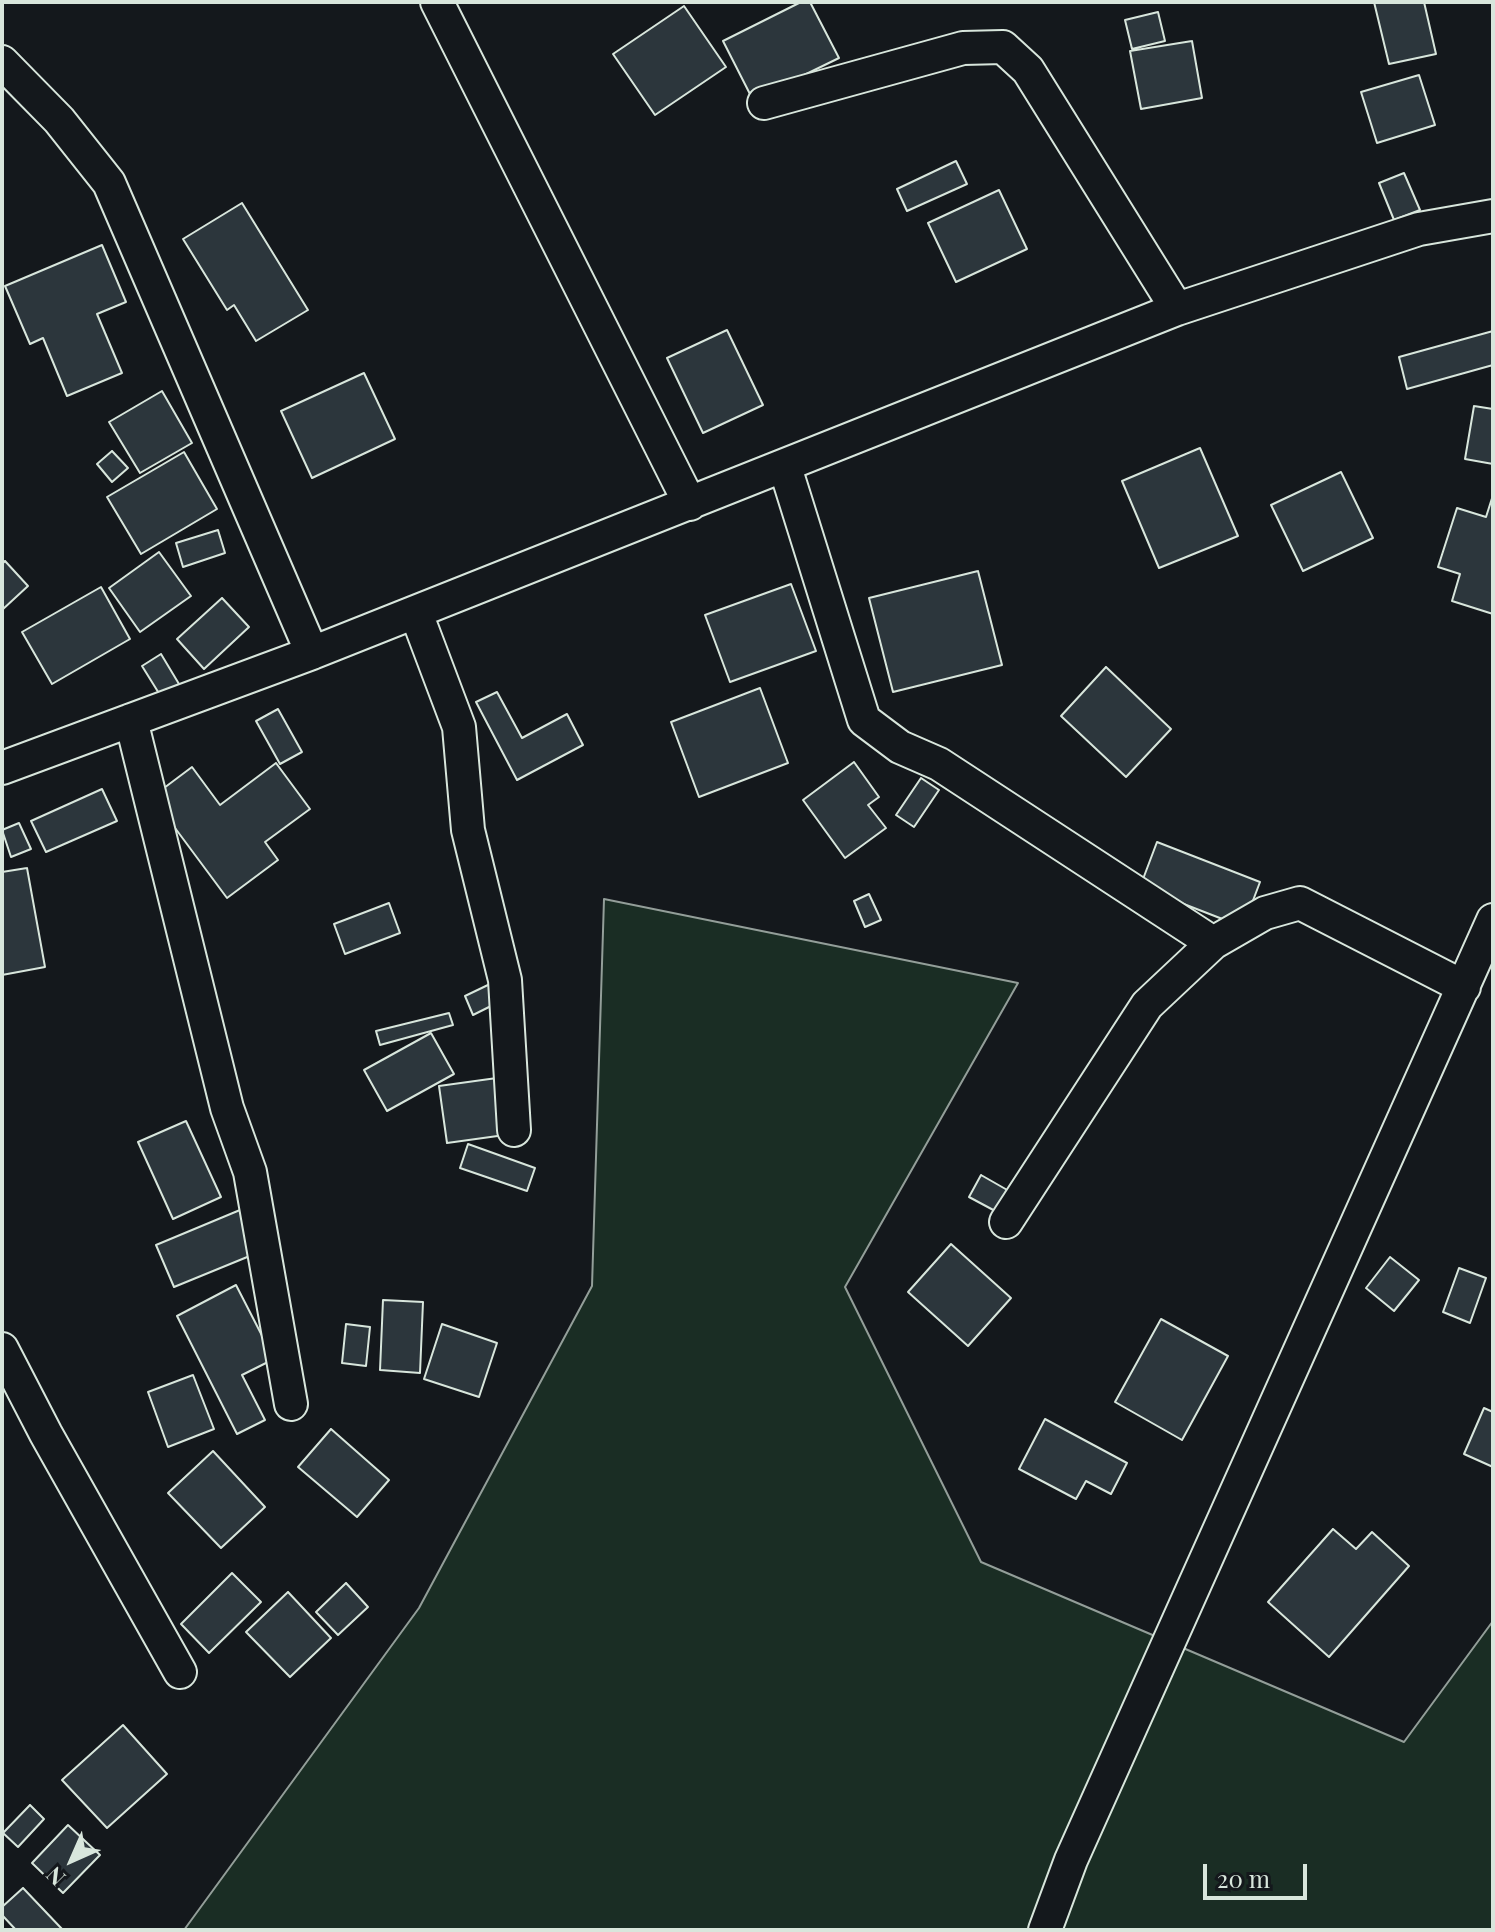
<!DOCTYPE html>
<html>
<head>
<meta charset="utf-8">
<style>
	body { margin:0 }
	#map { position:relative; width:1495px; height:1932px; overflow:hidden; background:#14181c; font-family:"Playfair Display",serif }
	canvas { display:block }
	.frame { position:absolute; inset:0; border:4px solid #d8e6dc; pointer-events:none }
	.north { position:absolute; left:32px; top:1820px; width:80px; height:80px; -webkit-text-stroke:6px #14181c; paint-order:stroke; rotate:225deg; font-size:22px; font-weight:700; line-height:32px; text-align:center; color:#d8e6dc }
	.north::after { content:''; display:block; margin:auto; width:28px; height:36px; background:#d8e6dc; clip-path:polygon(50% 0,100% 100%,50% 72%,0 100%) }
	.scale { position:absolute; left:1203px; top:1864px; width:104px; height:36px; box-sizing:border-box; border:4px solid #d8e6dc; border-top:0; padding-left:10px; font-size:24px; line-height:28px; white-space:nowrap; color:#d8e6dc; -webkit-text-stroke:6px #14181c; paint-order:stroke }
</style>
</head>
<body>
<div id="map">
<canvas width="1495" height="1932"></canvas>
<div class="frame"></div>
<div class="north">N</div>
<div class="scale">20 m</div>
</div>
<script>
const g = document.querySelector('canvas').getContext('2d');
g.lineJoin = 'round';
function fill(path, color) { g.fillStyle = color; g.fill(path, 'evenodd'); }
const toPath = rows => new Path2D(rows.map(r => 'M' + r).join(''));
function stroke(path, color, width, dash) { g.strokeStyle = color; g.lineWidth = width; g.lineCap = dash ? 'butt' : 'round'; g.setLineDash(dash || []); g.stroke(path); }
const green = toPath([
	[604,899,1018,983,845,1287,981,1562,1404,1742,1493,1621,1493,1930,184,1930,419,1608,592,1286,604,899]
]);
fill(green, '#1a2d24');
stroke(green, '#939e99', 2);
const building = toPath([
	[801,2,810,2,839,58,753,100,723,41,801,2],
	[1374,2,1424,2,1436,54,1389,64,1374,2],
	[684,6,726,67,655,115,613,54,684,6],
	[1158,12,1165,41,1132,49,1125,20,1158,12],
	[1192,41,1202,98,1141,109,1130,51,1192,41],
	[1419,75,1435,125,1377,143,1361,92,1419,75],
	[956,161,967,184,907,211,897,189,956,161],
	[1404,173,1420,210,1394,220,1379,183,1404,173],
	[999,190,1027,249,956,282,928,223,999,190],
	[242,203,308,310,256,341,234,305,227,310,183,239,242,203],
	[102,245,126,302,97,314,122,373,67,396,43,338,30,344,5,286,102,245],
	[727,330,763,405,703,433,667,358,727,330],
	[1493,331,1493,365,1407,389,1399,357,1493,331],
	[364,373,395,439,312,478,281,411,364,373],
	[162,391,192,443,140,473,109,422,162,391],
	[1474,406,1493,409,1493,464,1465,459,1474,406],
	[1200,448,1238,536,1159,568,1122,481,1200,448],
	[112,451,128,468,112,482,97,464,112,451],
	[184,452,217,509,141,554,107,497,184,452],
	[1341,472,1373,538,1303,571,1271,505,1341,472],
	[1493,495,1493,614,1452,601,1460,574,1438,567,1457,508,1486,517,1493,495],
	[218,530,225,553,183,567,176,543,218,530],
	[159,552,191,596,140,632,109,588,159,552],
	[5,561,28,586,2,610,2,564,5,561],
	[978,571,1002,665,893,692,869,598,978,571],
	[791,584,816,651,730,682,705,615,791,584],
	[101,587,130,639,52,684,22,632,101,587],
	[222,598,249,627,204,669,177,639,222,598],
	[161,654,179,684,160,695,142,666,161,654],
	[1106,667,1171,729,1126,777,1061,716,1106,667],
	[760,688,788,763,699,797,671,722,760,688],
	[497,692,522,738,567,714,583,745,517,780,476,702,497,692],
	[278,709,302,752,280,764,256,721,278,709],
	[854,762,879,797,868,805,886,828,845,858,803,800,854,762],
	[276,763,310,809,265,842,278,860,227,898,152,797,192,767,220,805,276,763],
	[921,778,939,790,914,827,896,815,921,778],
	[102,789,117,821,46,852,31,821,102,789],
	[19,823,31,849,11,857,2,830,19,823],
	[1157,842,1260,882,1243,927,1140,887,1157,842],
	[27,868,45,967,2,975,2,872,27,868],
	[869,894,881,920,865,927,854,901,869,894],
	[389,903,400,933,345,954,334,924,389,903],
	[490,984,499,1002,473,1015,465,996,490,984],
	[449,1013,453,1025,380,1045,376,1031,449,1013],
	[431,1033,454,1074,387,1111,364,1070,431,1033],
	[504,1077,512,1134,447,1143,439,1086,504,1077],
	[186,1121,221,1197,173,1219,138,1142,186,1121],
	[468,1144,535,1168,527,1191,460,1168,468,1144],
	[981,1175,1009,1191,997,1212,969,1197,981,1175],
	[240,1210,257,1253,174,1287,156,1245,240,1210],
	[951,1244,1011,1298,968,1346,908,1292,951,1244],
	[1390,1257,1419,1280,1394,1311,1366,1288,1390,1257],
	[1459,1268,1486,1278,1470,1323,1443,1312,1459,1268],
	[236,1285,274,1359,242,1375,265,1420,237,1434,177,1316,236,1285],
	[383,1300,423,1302,420,1373,380,1370,383,1300],
	[1161,1319,1228,1356,1182,1440,1115,1402,1161,1319],
	[346,1324,370,1327,366,1366,342,1363,346,1324],
	[442,1324,497,1343,479,1397,424,1379,442,1324],
	[193,1375,214,1429,168,1447,148,1392,193,1375],
	[1484,1408,1493,1412,1493,1467,1464,1454,1484,1408],
	[1045,1419,1127,1463,1111,1494,1086,1481,1076,1499,1019,1469,1045,1419],
	[331,1429,389,1480,357,1517,298,1467,331,1429],
	[213,1451,265,1507,221,1548,168,1493,213,1451],
	[1333,1529,1356,1549,1372,1532,1409,1566,1329,1657,1268,1602,1333,1529],
	[232,1573,261,1602,209,1653,181,1624,232,1573],
	[346,1583,368,1607,338,1635,316,1612,346,1583],
	[288,1592,331,1638,290,1677,246,1632,288,1592],
	[123,1725,167,1774,107,1828,62,1780,123,1725],
	[30,1805,44,1819,18,1847,3,1833,30,1805],
	[68,1825,100,1855,63,1893,32,1863,68,1825],
	[23,1888,62,1929,61,1930,16,1930,2,1915,2,1907,23,1888]
]);
fill(building, '#2c363c');
stroke(building, '#d8e6dc', 2);
const minor = toPath([
	[437,2,690,504],
	[2,62,59,120,109,183,312,653],
	[764,103,963,48,1003,47,1028,70,1177,309],
	[785,467,864,720,900,747,939,764,1213,943],
	[416,613,459,727,468,830,505,980,514,1130],
	[131,720,227,1108,250,1172,291,1404],
	[2,768,312,653,1177,309,1419,229,1493,216],
	[1006,1222,1147,1005,1213,943,1265,913,1300,903,1464,987],
	[2,1349,46,1434,180,1672],
	[1045,1930,1071,1860,1493,920]
]);
stroke(minor, '#d8e6dc', 36);
stroke(minor, '#14181c', 32);
</script>
</body>
</html>
